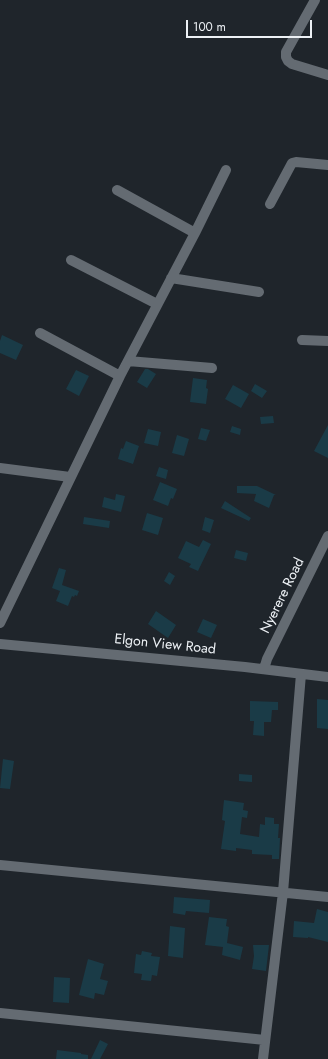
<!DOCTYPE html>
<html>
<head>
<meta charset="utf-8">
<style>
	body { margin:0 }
	#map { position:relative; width:328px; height:1059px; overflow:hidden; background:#1f252b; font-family:Jost,sans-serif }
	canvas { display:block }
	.scale { position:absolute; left:186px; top:20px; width:126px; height:18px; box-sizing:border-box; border:2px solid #edf1f5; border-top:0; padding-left:5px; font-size:12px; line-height:14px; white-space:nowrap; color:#edf1f5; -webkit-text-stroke:3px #1f252b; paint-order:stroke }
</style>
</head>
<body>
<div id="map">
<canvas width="328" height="1059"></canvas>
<div class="scale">100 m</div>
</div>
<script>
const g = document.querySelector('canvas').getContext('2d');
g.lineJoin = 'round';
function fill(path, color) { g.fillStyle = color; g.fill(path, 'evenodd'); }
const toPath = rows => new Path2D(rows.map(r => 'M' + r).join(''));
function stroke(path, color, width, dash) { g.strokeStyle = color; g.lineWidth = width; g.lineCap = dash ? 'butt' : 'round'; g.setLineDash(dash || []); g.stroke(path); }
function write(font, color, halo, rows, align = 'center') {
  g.font = font + ' Jost,sans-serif'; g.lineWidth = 3; g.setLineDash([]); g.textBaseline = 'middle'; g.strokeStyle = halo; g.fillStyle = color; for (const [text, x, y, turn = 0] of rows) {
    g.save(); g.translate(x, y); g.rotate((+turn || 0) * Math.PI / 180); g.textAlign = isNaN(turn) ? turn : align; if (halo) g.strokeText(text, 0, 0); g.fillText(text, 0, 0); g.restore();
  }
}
fill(toPath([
	[2,335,23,345,16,360,0,353,0,341],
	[145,369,148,369,156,374,147,388,137,382],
	[76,370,89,376,79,396,66,389],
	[193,378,207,380,206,388,208,389,206,404,190,402],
	[255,384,267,391,262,398,251,391],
	[233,385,249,394,241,408,225,399],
	[273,416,274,423,261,424,260,417],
	[328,425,328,458,314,451],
	[232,426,241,429,240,435,230,432],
	[201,428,210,430,206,441,198,439],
	[148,429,161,432,158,446,144,443],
	[177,435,189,439,184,456,172,453],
	[126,441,139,446,133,464,118,459,121,448,123,449],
	[159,467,168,470,166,479,156,476],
	[160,482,177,489,173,499,171,498,168,506,153,500],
	[237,486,257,486,276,495,274,495,269,508,254,501,256,494,237,493],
	[116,494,125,496,121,512,102,507,104,497,115,500],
	[225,501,251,518,249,521,221,508],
	[147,513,163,518,158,535,142,530],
	[84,517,110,521,109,528,83,524],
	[205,517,214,520,210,533,202,530],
	[203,540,211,544,198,571,189,567,191,564,178,558,186,541,199,547],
	[236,550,248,553,246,561,234,558],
	[59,568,66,570,62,585,79,591,77,596,75,595,74,597,72,596,68,606,56,601,60,591,52,588],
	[169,572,175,576,170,585,164,581],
	[156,611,176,625,168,638,148,624],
	[203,619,217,625,211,638,197,632],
	[317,699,328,700,328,729,317,728],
	[250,701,278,702,278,710,272,710,271,722,264,722,264,736,253,735,254,721,250,721],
	[3,759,14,761,10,789,0,788],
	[239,774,252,775,252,782,239,781],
	[224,800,244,803,243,810,248,811,247,818,242,817,240,834,259,837,260,824,265,825,265,817,274,818,274,824,279,824,278,838,280,838,279,859,272,859,272,855,252,854,252,850,236,848,236,851,221,849,225,821,222,820],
	[174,897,210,900,209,913,186,911,185,915,173,913],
	[317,909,328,912,328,942,308,937,308,938,293,937,294,921,314,923],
	[209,917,227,919,226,926,229,927,227,943,243,947,240,960,222,955,223,947,205,945],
	[170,926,185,928,183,958,168,956],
	[253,945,269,945,266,971,252,969,254,956],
	[142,951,152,953,151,956,160,957,157,976,152,975,151,981,141,980,142,974,134,973,136,954,141,955],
	[88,959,104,964,100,979,108,981,104,995,95,993,94,999,79,995],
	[54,977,70,978,69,1003,53,1002],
	[100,1040,108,1044,100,1059,91,1059],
	[57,1050,81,1053,81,1054,88,1055,88,1059,56,1059]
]), '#1a3b47');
stroke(toPath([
	[315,0,286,52,286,57,288,61,292,64,328,75],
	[117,190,195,233],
	[270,204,292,163,296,162,328,165],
	[71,260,157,304],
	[171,278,259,292],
	[40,333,120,376],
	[302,340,328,341],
	[128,361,212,368],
	[0,468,70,477],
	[0,623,120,376,195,233,226,170],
	[0,644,245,667,328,677],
	[264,669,267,659,328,536],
	[0,865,328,897],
	[0,1013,265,1040],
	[263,1059,283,892,301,674]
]), '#646b72', 10);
write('14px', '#edf1f5', '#1f252b', [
	["Nyerere Road",283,596,-64],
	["Elgon View Road",165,645,6]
]);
</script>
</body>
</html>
